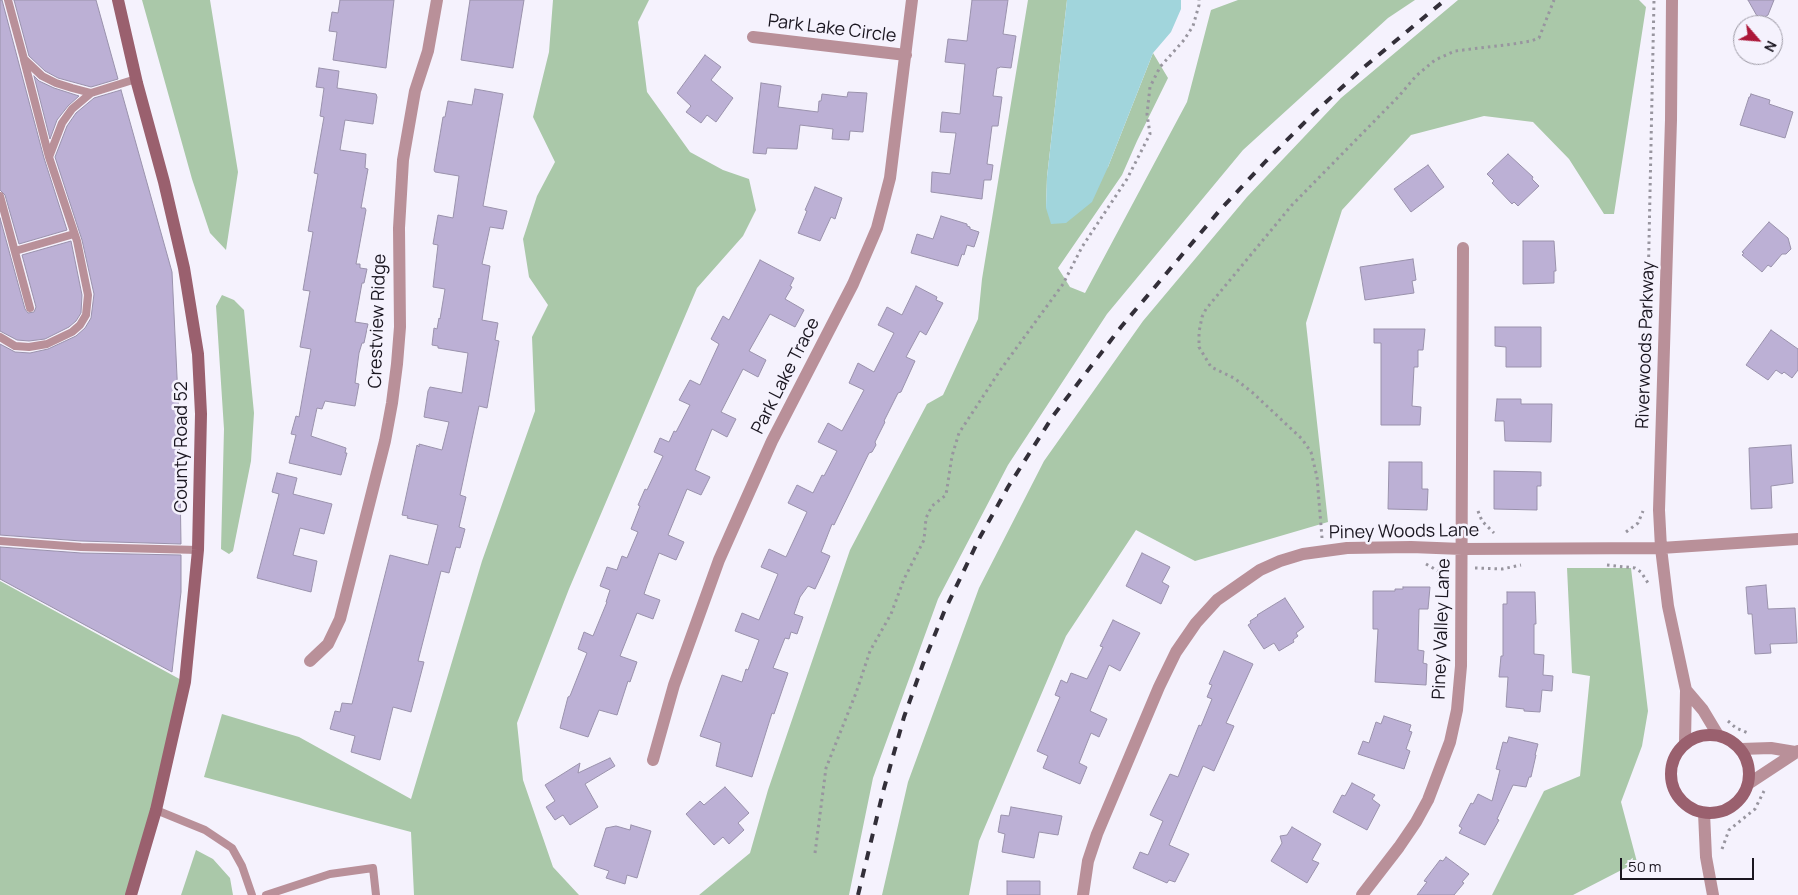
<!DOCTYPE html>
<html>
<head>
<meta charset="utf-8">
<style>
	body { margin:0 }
	#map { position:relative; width:1798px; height:895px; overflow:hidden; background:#f5f2fd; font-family:Manrope,sans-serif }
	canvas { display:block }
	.north { position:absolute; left:1733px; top:15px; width:50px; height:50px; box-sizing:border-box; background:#f5f2fd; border:1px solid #9d9aa5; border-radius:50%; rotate:117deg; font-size:14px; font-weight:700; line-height:20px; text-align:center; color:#1a1620 }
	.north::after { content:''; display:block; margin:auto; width:18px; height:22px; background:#ac1738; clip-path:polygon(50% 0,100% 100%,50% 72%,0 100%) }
	.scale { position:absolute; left:1620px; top:858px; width:134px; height:22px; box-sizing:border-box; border:2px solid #1a1620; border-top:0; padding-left:6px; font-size:15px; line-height:18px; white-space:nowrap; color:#1a1620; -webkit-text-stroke:4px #f5f2fd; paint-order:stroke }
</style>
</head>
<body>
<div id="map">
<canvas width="1798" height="895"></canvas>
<div class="north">N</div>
<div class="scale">50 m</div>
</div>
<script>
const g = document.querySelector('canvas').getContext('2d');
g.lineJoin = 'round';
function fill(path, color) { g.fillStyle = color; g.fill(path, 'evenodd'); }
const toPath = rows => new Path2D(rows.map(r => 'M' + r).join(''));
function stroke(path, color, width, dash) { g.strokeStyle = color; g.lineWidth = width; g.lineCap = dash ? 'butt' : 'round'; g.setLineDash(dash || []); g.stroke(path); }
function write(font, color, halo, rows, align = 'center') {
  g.font = font + ' Manrope,sans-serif'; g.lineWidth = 5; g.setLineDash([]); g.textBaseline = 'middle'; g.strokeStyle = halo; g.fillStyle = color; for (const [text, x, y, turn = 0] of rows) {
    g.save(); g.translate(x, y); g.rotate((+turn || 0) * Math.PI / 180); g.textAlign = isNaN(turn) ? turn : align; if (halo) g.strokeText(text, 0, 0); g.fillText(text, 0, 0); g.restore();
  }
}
fill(toPath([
	[142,0,210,0,238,172,226,250,210,233,192,179],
	[553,0,649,0,638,22,647,92,690,152,723,170,749,179,756,210,743,236,697,288,569,589,517,723,523,780,553,867,579,895,414,895,411,832,204,777,222,714,299,737,411,799,482,561,535,411,532,337,548,305,529,277,523,239,537,196,555,162,533,117,549,52],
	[1028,0,1067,0,1047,177,1046,208,1108,167,1153,53,1168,78,1137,141,1122,175,1058,268,1070,287,1085,293,1187,102,1211,10,1238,0,1415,0,1388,18,1243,150,1107,314,1008,465,938,599,873,778,849,895,699,895,750,853,768,790,850,550,927,404,943,395,978,319,982,279],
	[1458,0,1639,0,1646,7,1614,214,1604,214,1569,159,1533,122,1484,116,1411,135,1342,210,1306,323,1328,522,1195,561,1136,530,1066,636,979,841,969,895,882,895,908,782,979,588,1044,461,1143,321,1247,197,1341,98],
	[222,295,234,300,244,310,254,413,251,461,233,551,229,554,221,549,224,429,216,306],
	[1567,568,1631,568,1648,711,1642,746,1621,802,1637,862,1573,895,1492,895,1544,791,1580,776,1590,676,1572,673],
	[0,581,185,682,128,895,0,895],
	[196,850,213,859,230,878,233,895,181,895]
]), '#aac8a9');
fill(toPath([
	[1067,0,1181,0,1181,9,1171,32,1153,53,1108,167,1092,202,1066,223,1051,224,1046,208,1047,177]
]), '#a1d5dc');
const building = toPath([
	[0,0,2,0,44,158,67,230,19,244,5,195,0,190,0,0],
	[14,0,96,0,118,79,91,87,58,78,45,71,29,56,14,0],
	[340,0,394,0,386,68,333,60,337,32,329,31,332,12,338,13,340,0],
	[470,0,524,0,513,68,461,60,470,0],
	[972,0,1008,0,1003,34,1016,36,1011,68,1000,67,999,68,997,68,993,96,1002,97,998,126,992,126,987,164,993,165,991,180,984,180,982,199,931,192,932,172,950,174,956,133,940,132,942,112,960,114,965,64,945,62,948,39,967,41,972,0],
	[1748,0,1774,0,1768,15,1763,18,1757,16,1748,0],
	[705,55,721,67,711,80,733,98,716,122,707,115,701,123,686,112,691,106,677,93,705,55],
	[319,68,339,71,337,88,376,94,377,97,373,124,345,120,340,150,366,154,365,168,368,169,361,208,365,208,366,210,356,264,360,264,360,268,367,269,364,283,362,283,355,322,368,324,364,343,362,343,359,353,355,383,359,384,355,406,325,401,322,409,317,408,311,436,346,448,345,453,347,453,341,475,289,463,296,435,291,434,296,416,299,417,311,349,300,347,310,291,303,290,313,232,308,231,318,174,314,173,324,117,320,116,324,88,316,87,319,68],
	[34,76,39,81,54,88,79,96,68,106,57,120,50,139,34,76],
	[761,83,781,86,778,107,818,112,819,101,821,101,822,94,847,97,848,92,867,93,863,132,850,131,849,140,832,139,833,129,800,125,797,149,767,148,766,154,753,153,761,83],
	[475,89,503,94,483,206,507,211,503,229,490,227,482,264,490,266,482,320,498,323,495,340,499,341,487,408,479,406,460,495,466,497,459,527,465,529,460,548,456,547,449,573,441,571,418,661,424,662,411,712,393,707,380,760,351,752,355,736,330,729,335,711,340,712,342,703,352,704,390,555,428,565,438,525,407,518,408,516,402,515,417,445,419,447,419,444,442,450,449,422,424,417,428,391,430,387,462,393,468,353,438,348,438,346,432,345,434,328,437,329,439,318,440,319,445,289,433,287,438,245,433,244,438,215,453,218,459,176,435,172,434,170,443,117,445,117,448,101,472,105,475,89],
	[121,90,172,272,179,418,181,544,81,541,0,535,0,344,15,352,30,353,48,349,76,336,85,328,91,318,94,294,82,240,55,157,67,126,76,113,94,98,121,90],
	[1751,94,1770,100,1769,104,1793,112,1785,138,1740,125,1749,97,1750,97,1751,94],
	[1508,154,1533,177,1532,179,1539,186,1518,206,1514,202,1512,204,1492,183,1494,181,1487,174,1508,154],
	[1428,165,1444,187,1411,212,1394,189,1428,165],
	[815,187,842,198,835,219,831,217,820,241,798,233,807,211,805,210,815,187],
	[941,216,967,224,967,226,970,227,970,229,979,232,974,247,967,245,964,255,962,254,958,266,911,253,917,234,933,239,941,216],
	[0,218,25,309,28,313,34,312,36,307,22,255,71,241,82,295,81,313,76,321,69,327,45,339,29,341,17,340,0,331,0,218],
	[1769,222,1788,238,1791,249,1786,254,1782,254,1771,267,1768,265,1762,272,1742,255,1744,253,1742,252,1769,222],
	[1523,241,1554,241,1556,271,1554,271,1554,283,1523,284,1523,241],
	[1413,259,1416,280,1412,281,1414,293,1365,300,1360,267,1413,259],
	[760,260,794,278,790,286,792,287,785,299,804,310,795,327,770,314,749,351,766,360,758,377,743,369,721,412,736,419,727,437,712,429,695,470,710,477,701,495,687,489,668,535,684,542,676,560,659,553,647,585,644,594,660,600,653,619,637,613,620,656,637,662,630,682,628,681,617,715,599,710,588,737,560,728,568,697,570,696,587,653,578,649,584,632,593,636,607,602,606,602,610,590,600,586,607,567,617,570,622,556,627,558,638,532,631,529,640,506,638,505,645,489,647,490,663,456,654,452,660,438,669,442,674,431,676,432,690,405,679,400,690,380,700,385,719,344,711,339,723,316,729,320,760,260],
	[916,286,937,297,936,300,943,303,926,335,920,331,906,357,915,361,901,392,898,393,884,421,885,422,875,442,876,445,872,452,869,453,834,525,832,524,821,552,830,556,823,572,815,589,808,586,800,597,794,614,803,617,797,634,791,632,789,639,785,638,773,668,788,673,774,714,772,713,752,777,716,766,721,743,700,736,722,675,742,682,746,669,748,670,759,640,735,631,742,613,759,620,778,574,761,567,769,549,786,557,807,512,788,503,797,485,813,493,822,475,824,476,837,451,818,442,828,423,842,431,864,390,849,383,858,363,874,372,894,333,878,325,887,307,902,315,916,286],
	[1495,327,1541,327,1541,367,1506,367,1506,347,1495,346,1495,327],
	[1374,329,1425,329,1423,350,1418,350,1418,367,1414,367,1412,406,1421,407,1420,425,1381,425,1381,343,1374,343,1374,329],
	[1771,330,1798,349,1798,370,1792,378,1784,372,1782,374,1776,370,1768,380,1746,365,1771,330],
	[1497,399,1521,399,1521,404,1552,404,1551,442,1505,441,1504,421,1495,421,1497,399],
	[1791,445,1793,483,1771,486,1772,508,1751,509,1749,448,1791,445],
	[1389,462,1422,462,1422,489,1428,489,1427,510,1388,509,1389,462],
	[1494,471,1541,472,1541,486,1537,486,1537,510,1494,509,1494,471],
	[277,473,297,478,293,494,332,504,324,534,300,528,293,555,317,561,311,592,257,578,279,494,272,492,277,473],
	[0,547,81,553,181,555,181,592,172,672,0,579,0,547],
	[1142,553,1170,567,1162,582,1169,586,1161,604,1126,586,1142,553],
	[1766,585,1768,609,1795,608,1797,643,1770,644,1771,653,1755,654,1752,614,1748,614,1746,587,1766,585],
	[1403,587,1430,587,1428,609,1419,609,1418,650,1424,651,1423,663,1427,664,1426,685,1375,682,1378,629,1373,629,1373,591,1395,591,1395,589,1403,589,1403,587],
	[1507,592,1535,592,1536,624,1534,624,1534,654,1544,655,1543,675,1553,676,1552,691,1542,690,1540,712,1524,711,1524,709,1506,707,1508,677,1499,677,1501,656,1503,656,1503,604,1507,604,1507,592],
	[1285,598,1304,627,1296,633,1298,636,1293,640,1294,642,1279,651,1274,643,1264,649,1248,625,1251,623,1250,621,1258,616,1257,615,1285,598],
	[1113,620,1140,633,1120,671,1109,665,1090,711,1107,719,1099,737,1091,733,1079,763,1087,767,1080,784,1043,768,1048,756,1037,751,1060,697,1055,695,1061,680,1067,683,1071,673,1087,679,1103,647,1100,646,1113,620],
	[1224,651,1253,664,1226,723,1234,726,1214,771,1203,766,1169,845,1189,854,1175,882,1169,880,1167,883,1133,868,1140,852,1148,855,1163,821,1150,815,1170,774,1178,777,1199,725,1201,726,1212,699,1207,697,1212,685,1209,684,1224,651],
	[1384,716,1411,725,1409,731,1412,732,1406,749,1410,751,1404,769,1358,754,1363,741,1369,743,1376,722,1381,724,1384,716],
	[1509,737,1538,744,1535,755,1536,755,1531,777,1529,777,1526,787,1513,785,1497,819,1499,820,1485,845,1459,833,1462,828,1459,826,1471,803,1473,804,1478,794,1492,801,1500,770,1496,769,1503,742,1507,743,1509,737],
	[610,758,615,766,585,784,598,807,570,825,563,815,555,820,546,807,555,801,545,785,580,763,578,773,610,758],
	[1352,783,1375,795,1372,799,1380,805,1367,830,1333,812,1342,795,1345,796,1352,783],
	[725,787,749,813,738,823,744,830,729,844,723,837,714,845,686,814,700,801,704,805,725,787],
	[1011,807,1062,816,1058,835,1039,832,1034,858,1002,852,1005,834,998,832,1001,815,1009,816,1011,807],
	[631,825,651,831,637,878,627,875,625,884,606,878,609,871,594,866,606,828,616,826,630,830,631,825],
	[1292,827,1321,844,1312,860,1319,863,1307,883,1271,861,1282,843,1280,836,1287,835,1292,827],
	[1446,857,1469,874,1462,882,1464,883,1454,895,1417,895,1427,882,1424,881,1440,860,1443,861,1446,857],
	[1007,881,1040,881,1040,895,1007,895,1007,881]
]);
fill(building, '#bcb0d5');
stroke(building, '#9a92ac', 1);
stroke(toPath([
	[1646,387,1654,0],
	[1478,511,1482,521,1494,533],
	[1626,532,1638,523,1643,511],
	[1322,538,1317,477,1311,452,1302,439,1253,393,1234,378,1211,367,1199,347,1199,332,1202,317,1206,309,1292,205,1399,96,1416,76,1435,60,1455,51,1513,44,1531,41,1539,38,1554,0],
	[1426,564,1438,571,1446,583],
	[1607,565,1635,568,1641,572,1648,583],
	[1475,568,1502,569,1521,565],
	[1728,721,1736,728,1748,733],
	[1722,849,1729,830,1755,809,1764,791],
	[815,853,826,768,856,693,870,651,891,614,904,579,924,540,926,518,932,506,946,495,952,456,959,433,1001,369,1063,284,1082,247,1127,179,1150,134,1147,114,1150,87,1160,67,1184,40,1193,26,1199,5,1199,0]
]), '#98959f', 3, [2.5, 4]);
stroke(toPath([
	[8,0,24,59,42,76,56,83,72,88,91,93],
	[24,60,49,157],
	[0,196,30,308],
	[15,251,74,234],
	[0,337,15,346,29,347,47,344,72,332,80,325,86,315,88,295,77,241,49,157,62,123,72,109,91,93,136,79],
	[0,541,81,547,198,550],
	[156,810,205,830,232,848,242,866,252,895],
	[266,895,330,874,373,868,376,895]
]), '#b99099', 8);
stroke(toPath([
	[1672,0,1671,120,1659,510,1661,548,1668,606,1686,690,1685,742],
	[753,37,906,55],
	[310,661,328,644,340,619,385,441,392,403,397,364,400,327,399,228,403,160,415,91,428,51,437,0],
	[1686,690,1703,710,1718,735],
	[1741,749,1771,748,1795,752],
	[653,760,674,685,719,560,772,441,853,284,877,228,890,178,912,0],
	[1748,784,1798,751],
	[1704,813,1706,857,1713,895],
	[1083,895,1088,861,1097,834,1159,687,1176,652,1196,623,1217,600,1260,570,1280,561,1303,554,1347,548,1411,547,1462,549,1661,548,1798,539],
	[1362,895,1399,847,1416,822,1428,800,1450,742,1457,710,1461,666,1463,248]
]), '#b99099', 12);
stroke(toPath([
	[118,0,137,83,164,182,184,268,198,354,201,414,198,550,185,682,156,810,131,895],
	'1671 774a39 39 0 1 1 78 0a39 39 0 1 1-78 0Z'
]), '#9a606e', 12);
stroke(toPath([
	[858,895,883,792,904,717,923,664,944,612,980,537,1008,487,1053,416,1121,327,1220,210,1266,161,1314,113,1363,68,1445,0]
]), '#332f39', 4, [9, 9]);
write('18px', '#1a1620', '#f5f2fd', [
	["Park Lake Circle",832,29,7],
	["Crestview Ridge",378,321,-88],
	["Riverwoods Parkway",1646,345,-88],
	["Park Lake Trace",786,376,-63],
	["County Road 52",182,447,-90],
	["Piney Woods Lane",1404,532,-1],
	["Piney Valley Lane",1442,629,-88]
]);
</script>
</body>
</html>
